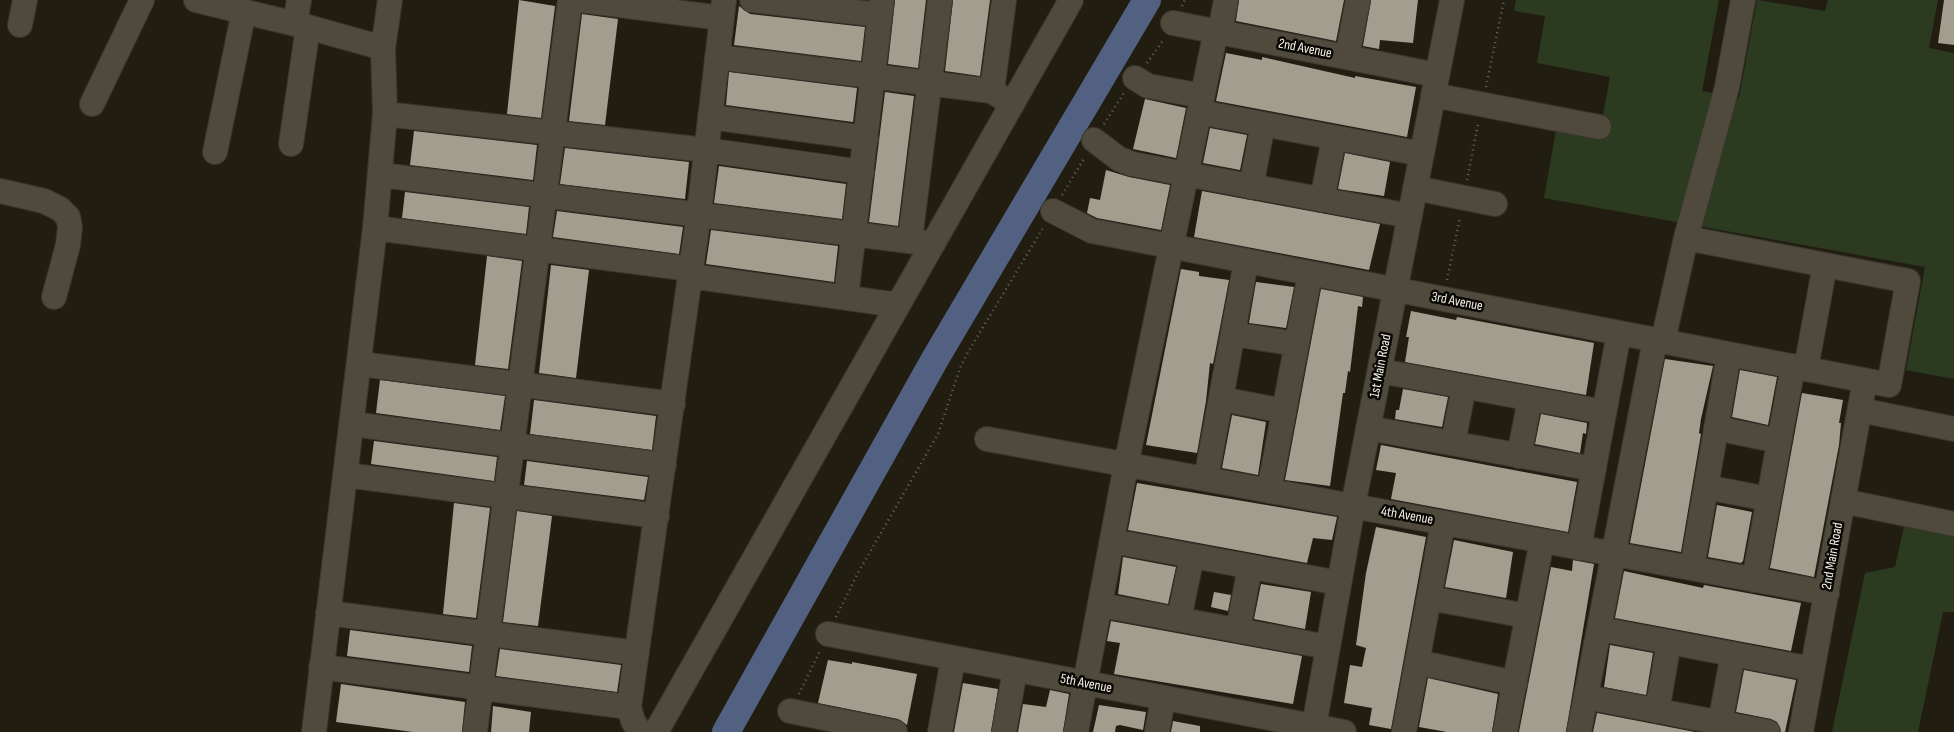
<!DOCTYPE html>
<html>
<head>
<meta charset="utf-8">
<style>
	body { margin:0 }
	canvas { display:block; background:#221d11 }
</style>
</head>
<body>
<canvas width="1954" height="732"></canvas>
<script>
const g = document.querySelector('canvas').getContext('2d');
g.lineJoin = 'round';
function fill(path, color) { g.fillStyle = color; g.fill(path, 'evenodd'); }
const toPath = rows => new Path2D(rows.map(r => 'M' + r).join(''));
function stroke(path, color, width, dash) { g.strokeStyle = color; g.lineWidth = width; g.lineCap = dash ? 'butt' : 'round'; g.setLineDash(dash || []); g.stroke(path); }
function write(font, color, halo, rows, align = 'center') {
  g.font = font + ' "Sofia Sans Condensed",sans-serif'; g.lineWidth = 5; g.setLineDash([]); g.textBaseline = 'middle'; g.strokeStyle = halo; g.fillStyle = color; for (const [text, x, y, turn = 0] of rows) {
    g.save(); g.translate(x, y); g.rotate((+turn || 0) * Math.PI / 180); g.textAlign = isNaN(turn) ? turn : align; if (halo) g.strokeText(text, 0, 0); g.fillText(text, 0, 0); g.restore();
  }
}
fill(toPath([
	[1516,0,1719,0,1702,91,1739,98,1757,0,1825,11,1828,0,1938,0,1929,48,1954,53,1954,379,1906,370,1925,267,1544,198,1556,130,1599,137,1610,77,1537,63,1545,16,1514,11],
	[1904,526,1954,536,1954,612,1943,612,1918,732,1832,732,1865,573,1895,567]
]), '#2c3a20');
stroke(toPath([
	[726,732,935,359,1147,0]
]), '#526181', 28);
fill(toPath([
	[519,0,555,6,541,118,507,114],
	[895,0,926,0,918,68,888,64],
	[953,0,990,0,980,76,945,71],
	[1239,0,1344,0,1336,41,1236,21],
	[1371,0,1418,0,1413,43,1380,40,1379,49,1363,46],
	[1944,0,1954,0,1954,45,1938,43],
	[739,6,750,14,865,27,861,61,734,45],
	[582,14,618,19,605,125,569,121],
	[1226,53,1262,60,1262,57,1355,78,1355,76,1416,87,1407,137,1216,101],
	[729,72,857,88,853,122,726,105],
	[885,92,914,96,898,226,869,222],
	[1145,99,1186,108,1176,158,1133,149],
	[1210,128,1247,135,1240,170,1203,163],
	[414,131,537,145,533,180,410,165],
	[565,148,689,162,685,199,560,184],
	[1345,153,1390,162,1384,196,1338,189],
	[719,166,846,184,842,219,714,203],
	[1106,170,1129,177,1170,185,1161,230,1097,218,1087,213,1090,198,1100,200],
	[1202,191,1380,224,1369,270,1194,237],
	[405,192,529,207,526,234,402,218],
	[557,211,683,227,679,254,553,237],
	[711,230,838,246,834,282,706,264],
	[487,256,522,261,508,369,475,365],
	[551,265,589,270,576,378,539,373],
	[1181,269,1199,272,1199,276,1229,280,1213,364,1210,363,1206,401,1197,453,1146,445],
	[1256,282,1294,287,1286,328,1249,323],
	[1321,289,1363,297,1362,307,1358,306,1350,372,1348,371,1345,393,1343,393,1330,486,1285,480],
	[1411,311,1456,320,1457,317,1594,343,1586,395,1405,362,1409,337,1406,337],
	[1665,359,1713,366,1701,419,1699,433,1701,434,1681,552,1630,543],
	[1740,370,1777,377,1768,425,1732,417],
	[380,380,505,396,500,430,376,413],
	[1403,389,1448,397,1442,427,1395,419,1396,410,1399,410],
	[1802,393,1843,400,1839,423,1841,423,1839,445,1814,577,1770,568],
	[534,400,656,416,652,450,530,434],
	[1541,414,1587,423,1586,434,1583,433,1580,453,1535,444],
	[1232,415,1266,422,1258,475,1222,468],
	[374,441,497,457,494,481,371,464],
	[1381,445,1577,482,1568,532,1391,499,1396,473,1376,470],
	[527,461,648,477,644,500,524,485],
	[1137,483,1337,517,1332,540,1313,538,1307,563,1128,530],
	[454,503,490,508,476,618,443,614],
	[1717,505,1752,512,1743,561,1741,563,1708,557],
	[517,511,552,516,538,626,503,622],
	[1376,527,1426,537,1391,729,1369,725,1372,708,1344,703,1350,665,1362,667,1366,648,1356,645,1366,573],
	[1454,540,1513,552,1506,598,1445,587],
	[1123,557,1176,567,1168,604,1118,594],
	[1573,560,1594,564,1566,732,1519,732,1551,567,1572,571],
	[1624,571,1703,588,1704,585,1801,603,1791,651,1615,618],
	[1261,584,1311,592,1305,629,1254,619],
	[1214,592,1231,595,1228,611,1211,607],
	[1111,621,1302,656,1293,704,1114,674,1120,643,1107,641],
	[350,630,472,646,469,672,347,656],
	[1610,645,1653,653,1646,695,1604,687],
	[500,649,621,665,617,692,496,676],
	[828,660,852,664,852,662,917,674,907,725,898,719,818,703],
	[1744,670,1796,680,1785,732,1781,732,1777,722,1771,719,1736,712],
	[1428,678,1498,694,1492,732,1447,732,1419,727],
	[963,683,998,689,991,732,954,732],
	[341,684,465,702,462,732,413,732,336,722],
	[1050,690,1069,694,1063,732,1018,732,1023,704,1046,707],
	[1099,705,1146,712,1143,730,1120,725,1116,726,1115,732,1093,732],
	[493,706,531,712,529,732,491,732],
	[1597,713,1654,724,1695,732,1593,732],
	[1173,721,1200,726,1200,732,1171,732]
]), '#a29d8d');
const minor = toPath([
	[196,0,308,27,383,48],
	[580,0,722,18],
	[752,0,880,15],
	[295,23,299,0],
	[1173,23,1437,75],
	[20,25,25,0],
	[1220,32,1226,0],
	[717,57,992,91,1012,104],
	[1347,57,1358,0],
	[1135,78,1148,86,1202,96],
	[992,91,1004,0],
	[1433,95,1599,127],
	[92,104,142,0],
	[1199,112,1422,154],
	[385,114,706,150,862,172],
	[710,117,866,138],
	[1094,140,1119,159,1132,164,1410,216],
	[291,144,308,27],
	[215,152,244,11],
	[381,175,933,244],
	[1251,187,1263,124],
	[1415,188,1495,204],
	[0,191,44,201,60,209,68,217,70,227,68,245,54,297],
	[1322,200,1334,138],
	[1053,211,1092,231,1889,385,1908,281,1686,238],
	[375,228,691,269],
	[910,240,940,0],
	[690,276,898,305],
	[846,297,882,0],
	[1233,334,1296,344],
	[1663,341,1686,238,1727,87,1743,0],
	[360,364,673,404],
	[1806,368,1825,265],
	[1380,371,1604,412],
	[1221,399,1284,411],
	[1860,410,1954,429],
	[352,424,664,465],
	[1368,428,1594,469],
	[1716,428,1779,441],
	[987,439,1827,593],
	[1453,443,1464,387],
	[1519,456,1530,399],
	[346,475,657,516],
	[1206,479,1246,262],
	[1706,487,1768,499],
	[1269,491,1310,274],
	[1843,501,1954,524],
	[1112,541,1339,583],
	[1579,548,1619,333],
	[1692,568,1729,354],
	[1754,580,1793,366],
	[1429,598,1527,616],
	[1100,605,1328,647],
	[328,613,637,653],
	[1179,619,1192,556],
	[1600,629,1812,669],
	[1238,630,1250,567],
	[828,634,1344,732],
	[1417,662,1515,683],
	[321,667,629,707],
	[1586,697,1768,732],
	[790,711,895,732],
	[1657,711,1669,642],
	[1720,723,1733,654],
	[314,732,375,228,385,114,383,48,390,0],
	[475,732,570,0],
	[640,732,633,721,629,707,699,213,724,0],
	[656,732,1071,0],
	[940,732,953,659],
	[1004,732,1015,670],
	[1076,732,1126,465,1216,31],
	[1157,732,1163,698],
	[1313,732,1353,506,1452,0],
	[1404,732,1443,523],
	[1505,732,1542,541],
	[1579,732,1655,340],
	[1801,732,1865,380]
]);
stroke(minor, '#3a3730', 26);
stroke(toPath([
	[1182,6,1185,0],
	[1147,63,1164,39],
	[1486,87,1504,0],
	[1104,124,1124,93],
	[1467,180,1478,124],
	[1062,195,1085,157],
	[1447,280,1460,217],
	[836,617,859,571,938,434,960,368,968,352,1043,228],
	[799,694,820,651]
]), '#6a665b', 2.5, [1, 4]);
stroke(minor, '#4f4a3c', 24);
write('14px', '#f5f2ea', '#0a0804', [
	["2nd Avenue",1305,49,11],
	["3rd Avenue",1457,302,11],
	["1st Main Road",1381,366,-79],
	["4th Avenue",1407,516,10],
	["2nd Main Road",1833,556,-80],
	["5th Avenue",1086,684,11]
]);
</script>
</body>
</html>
